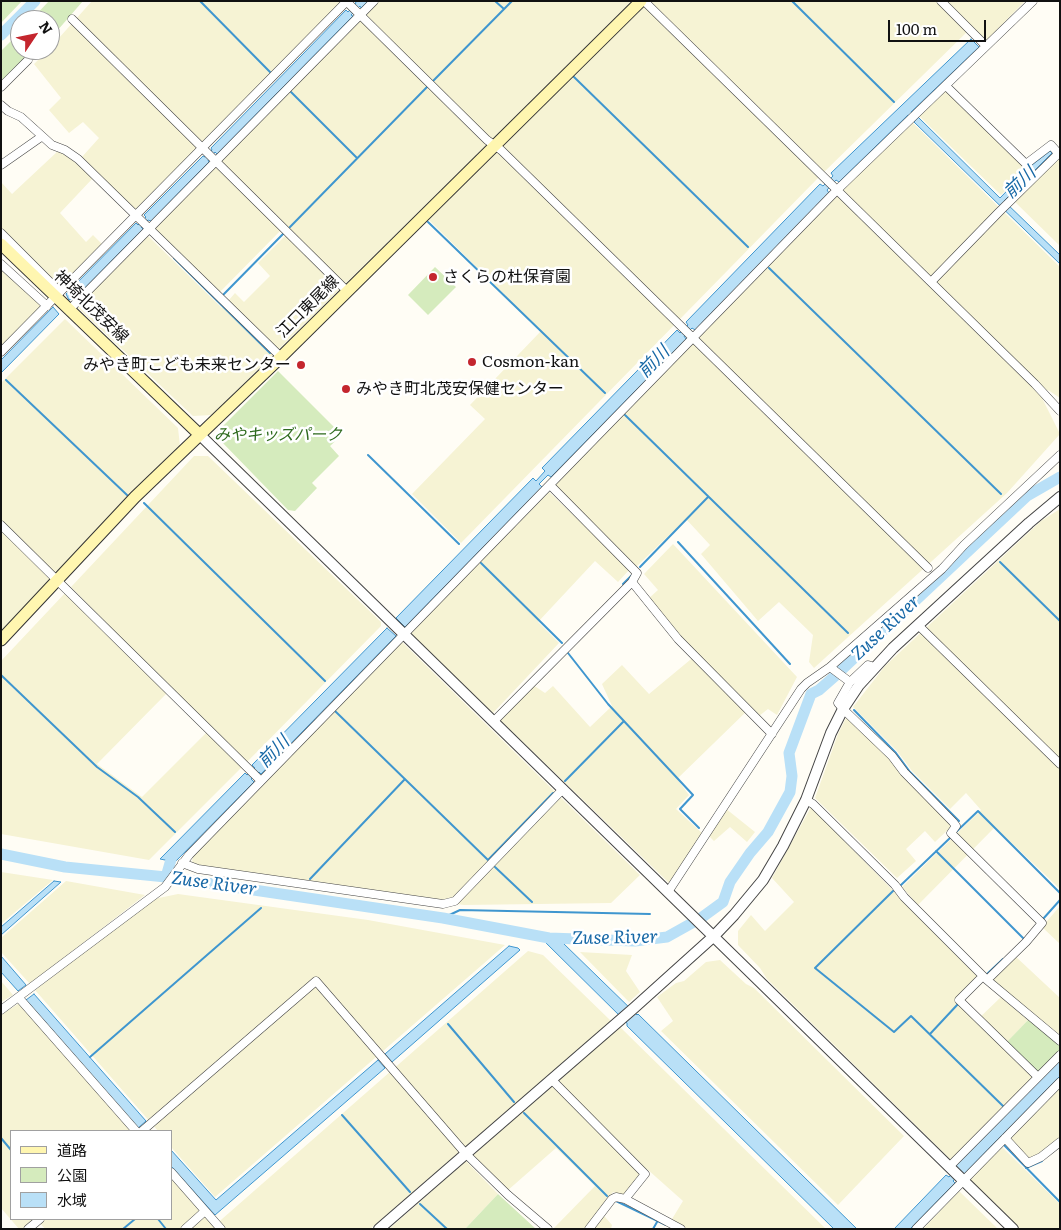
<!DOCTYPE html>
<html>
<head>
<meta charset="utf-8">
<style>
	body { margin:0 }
	#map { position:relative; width:1061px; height:1230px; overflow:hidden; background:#fffdf5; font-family:Literata,"Noto Sans JP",serif }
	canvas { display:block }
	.frame { position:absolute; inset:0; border:2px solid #111; pointer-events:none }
	.legend { position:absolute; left:10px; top:1130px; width:162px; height:90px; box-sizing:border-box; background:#fff; border:1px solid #a0a0a0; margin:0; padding:6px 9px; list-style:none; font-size:15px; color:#111 }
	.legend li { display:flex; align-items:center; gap:10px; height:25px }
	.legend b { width:25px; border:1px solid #a0a0a0 }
	.north { position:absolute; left:10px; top:10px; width:50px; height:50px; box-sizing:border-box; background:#fff; border:1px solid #a0a0a0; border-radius:50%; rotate:56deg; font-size:14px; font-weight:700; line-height:20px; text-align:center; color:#111 }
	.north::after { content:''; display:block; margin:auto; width:18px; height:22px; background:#c4262e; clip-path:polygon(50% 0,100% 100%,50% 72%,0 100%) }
	.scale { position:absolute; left:888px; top:20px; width:98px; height:22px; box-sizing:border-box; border:2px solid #111; border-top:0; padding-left:6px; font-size:15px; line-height:18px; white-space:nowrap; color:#111; -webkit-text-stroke:4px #fff; paint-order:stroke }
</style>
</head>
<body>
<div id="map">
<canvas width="1061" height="1230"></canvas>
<div class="frame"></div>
<ul class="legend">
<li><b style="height:6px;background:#fff6b0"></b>道路</li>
<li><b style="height:14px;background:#d5ebbd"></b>公園</li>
<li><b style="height:14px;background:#b9e0f7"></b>水域</li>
</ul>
<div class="north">N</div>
<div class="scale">100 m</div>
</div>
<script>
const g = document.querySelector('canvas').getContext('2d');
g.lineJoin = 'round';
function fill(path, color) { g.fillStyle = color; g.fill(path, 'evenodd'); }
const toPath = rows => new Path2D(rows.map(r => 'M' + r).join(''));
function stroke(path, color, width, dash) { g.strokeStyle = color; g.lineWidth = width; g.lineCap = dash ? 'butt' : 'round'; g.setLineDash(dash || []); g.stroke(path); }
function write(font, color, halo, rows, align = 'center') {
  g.font = font + ' Literata,"Noto Sans JP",serif'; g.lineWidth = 5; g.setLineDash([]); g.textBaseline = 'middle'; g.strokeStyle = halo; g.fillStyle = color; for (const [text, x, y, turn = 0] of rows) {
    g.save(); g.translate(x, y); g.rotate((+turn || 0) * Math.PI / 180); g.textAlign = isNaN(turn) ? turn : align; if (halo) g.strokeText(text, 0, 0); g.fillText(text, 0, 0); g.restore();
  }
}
fill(toPath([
	[92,1,343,1,135,210,81,158,99,138,83,122,69,133,49,110,61,98,34,64,48,50,50,50,50,48],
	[378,1,633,1,345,284,286,225,219,293,153,228],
	[649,1,1025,1,986,41,971,28,818,178,461,543,412,494,485,419,470,405,541,331,428,219],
	[946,89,1027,169,1001,195,919,116],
	[912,122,1060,267,1060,398,1048,390,1042,398,1060,434,1007,493,814,668,809,662,813,635,779,602,758,621,701,554,710,545,686,519,636,567,554,486,842,191],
	[58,151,72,159,93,178,60,213,86,242,93,235,103,245,61,288,1,228,1,182,12,194],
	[1060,158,1060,246,1014,201],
	[147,235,222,308,235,293,244,302,270,276,258,263,286,235,341,288,212,415,193,416,77,307],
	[1,267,42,306,1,347],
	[65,319,178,428,180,446,1,633,1,383],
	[194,456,208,456,381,622,381,626,245,764,71,587],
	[549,492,630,569,618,582,595,561,538,622,559,643,493,713,410,634],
	[1060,509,1060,889,995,827,918,905,902,887,981,810,966,793,950,809,912,771,897,751,853,707,885,666,1041,521],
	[673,544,797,677,777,715,768,709,759,716,750,708,677,779,689,795,676,809,703,834,669,883,499,719,533,685,545,693,553,686,590,727,612,706,602,684,622,665,649,694,696,655,648,599,658,590,644,574],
	[66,592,167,693,97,764,142,797,207,732,242,767,149,860,1,834,1,661],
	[401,641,640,875,611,903,464,905,203,867,192,862,193,856],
	[847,716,891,759,952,826,935,842,925,831,906,849,916,861,897,878,815,798,838,734],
	[811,807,978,977,954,1000,976,1021,1001,997,1028,1020,1003,1047,1034,1077,951,1160,767,979,760,968,738,945,738,931,751,915,765,931,794,902,772,878],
	[725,808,755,832,747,842,730,827,714,841,708,835],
	[1,872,53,880,1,924],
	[66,881,145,895,30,984,1,952,1,938],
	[178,894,368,920,505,945,215,1197,171,1147,171,1131,158,1131,35,990,154,899],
	[1060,906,1060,944,1042,927],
	[528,951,543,955,611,1021,370,1229,45,1229,39,1222,43,1219,171,1219,171,1177,214,1226],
	[580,952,632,955,626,971,640,992,629,1002],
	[1014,955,1060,998,1060,1035,990,979],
	[720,960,746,984,754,988,904,1136,838,1205,661,1031,673,1021,657,997,676,983,684,981,706,962],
	[1,981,13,995,1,1002],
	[21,1002,132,1131,11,1131,11,1219,35,1219,24,1229,19,1229,1,1208,1,1015],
	[620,1027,826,1229,685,1229,672,1219,683,1201,647,1169,624,1196,613,1192,599,1210,612,1225,611,1229,553,1229,595,1186,556,1148,507,1191,472,1156],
	[1060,1087,1060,1138,1040,1153,1027,1160,1009,1139],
	[1001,1146,1060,1204,1060,1229,1019,1229,969,1180],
	[466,1161,498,1194,465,1229,389,1229],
	[959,1191,998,1229,923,1229]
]), '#f6f3d4');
fill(toPath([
	[1,1,22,1,1,23],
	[49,1,83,1,50,39,50,20,31,20],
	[20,32,20,50,39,50,25,59,1,83,1,51],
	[435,267,456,287,428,315,408,295],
	[278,371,342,435,330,446,339,456,312,483,317,488,295,511,288,510,218,438,219,430],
	[1029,1019,1060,1045,1060,1052,1038,1074,1006,1043],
	[498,1194,536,1229,465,1229]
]), '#d5ebbd');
const water = toPath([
	[355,1,368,1,361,8,360,6,351,15,353,16,217,154,215,152,208,160,209,162,151,221,148,220,141,227,143,229,73,300,71,299,69,300,66,294,136,223,138,225,146,217,144,215,203,156,205,157,212,150,211,148,346,10,348,12,356,3,355,1],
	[971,39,979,47,911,112,912,114,910,116,908,115,839,182,836,180,827,190,829,193,695,330,692,328,684,336,686,339,551,477,548,475,539,484,542,487,405,627,396,618,533,478,536,481,545,471,542,468,677,330,680,333,688,325,686,322,820,184,823,186,833,176,831,173,971,39],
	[918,117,1000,198,1032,165,1050,151,1052,153,1004,201,1060,255,1060,264,914,122,918,117],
	[53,307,59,314,1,373,1,360,53,307],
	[387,628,396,636,261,774,259,772,251,779,254,782,175,862,160,859,245,773,247,775,255,768,252,765,387,628],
	[54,881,61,882,1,935,1,927,54,881],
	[543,940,563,943,637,1015,638,1014,857,1229,834,1229,627,1026,627,1023,543,940],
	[509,946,518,948,520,950,392,1062,385,1054,509,946],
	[1,956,26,985,18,991,1,972,1,956],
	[34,994,146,1121,138,1128,26,1000,34,994],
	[378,1060,385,1068,215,1215,171,1166,171,1150,216,1200,378,1060],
	[1060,1060,1060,1076,964,1174,961,1172,953,1181,955,1183,910,1229,894,1229,946,1175,949,1177,957,1168,955,1166,1060,1060]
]);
fill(water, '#b9e0f7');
stroke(water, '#3f96cf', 1);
stroke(toPath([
	[200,1,270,72],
	[495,1,504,9],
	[792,1,894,102],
	[574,77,748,247],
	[433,81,512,1],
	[291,92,357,158],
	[428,222,605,393],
	[290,227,427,87],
	[174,258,270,353],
	[769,268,1001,494],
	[223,295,283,234],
	[6,380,127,495],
	[625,415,848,633],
	[368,455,459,544],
	[144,503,325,681],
	[678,542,790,664],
	[1000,562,1060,621],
	[481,563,562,643],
	[640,567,708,497],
	[623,584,632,575],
	[568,653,608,704,693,795,680,809,699,828],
	[1,675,97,767,138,797,175,832],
	[854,710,896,753,910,772,959,821],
	[335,711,488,860,553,793],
	[565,781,624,721],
	[956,832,978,811,1060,893],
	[936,851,1024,939],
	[495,867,532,902],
	[310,879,405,779],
	[901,885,951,837],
	[893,891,815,968,894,1032,911,1016,1003,1106],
	[443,918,460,910,650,914],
	[1043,919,1060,900],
	[549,938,554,942],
	[987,974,1003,959],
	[448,1024,514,1102],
	[930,1034,958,1004],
	[90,1057,261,908],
	[524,1113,607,1196],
	[342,1115,410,1192],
	[1,1138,11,1150],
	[1004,1145,1060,1202],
	[1026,1168,1042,1161],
	[616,1201,666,1225],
	[420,1204,447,1229],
	[158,1219,166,1229],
	[123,1229,135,1219],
	[653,1229,657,1222]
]), '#3f96cf', 2);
stroke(toPath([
	[1,35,35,1],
	[1,854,65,867,166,877,443,918,549,938,635,941,667,937,701,918,723,902,730,882,750,853,768,832,790,792,792,776,789,753,811,694,819,690,835,676,1027,496,1060,477],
	[166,877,172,856,178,850]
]), '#b9e0f7', 11);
const minor = toPath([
	[346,1,487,140,501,150,928,568],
	[644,1,1035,384,1060,411],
	[941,1,986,46],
	[72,19,347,291],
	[946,86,1026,164,1051,145,1058,153],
	[1,87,28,60],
	[1,105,8,111,21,117,52,145,65,150,78,159,281,357],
	[1,165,41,137],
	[1,233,60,292],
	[1,264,47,306],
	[931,282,999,212,1060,152],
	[70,309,374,1],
	[1,352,347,1],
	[1,525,261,781],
	[632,582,678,639,772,734],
	[918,625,1060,764],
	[830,667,850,682,838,703,843,709,892,756,904,772,953,822,956,826,951,833,1042,923,1026,942,987,980],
	[850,682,868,665,874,667],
	[494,721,632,582,637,573,550,485],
	[806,800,813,804,895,885,904,897,987,980,1060,1041],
	[182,863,198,869,443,904,455,901,563,789],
	[668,892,801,689,807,683,830,667,942,569,964,545,1060,455],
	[983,976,959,1000,1038,1077],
	[19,998,136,1131],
	[1,1010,165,887,189,855,837,190,1033,1],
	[552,1080,645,1174,625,1199],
	[142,1131,316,981,466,1154,508,1195,548,1229],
	[1005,1138,1028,1163,1041,1157,1060,1142],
	[949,1167,1060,1055],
	[171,1172,221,1229],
	[28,1229,40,1219],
	[185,1229,205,1211],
	[589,1229,612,1199,616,1197,625,1199,681,1229],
	[916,1229,1060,1082]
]);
const tertiary = toPath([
	[200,435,1013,1229],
	[379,1229,634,1008,714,936,734,915,763,880,783,846,806,800,831,733,843,709,859,685,893,648,1029,523,1060,497]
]);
const secondary = toPath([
	[1,244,200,435],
	[1,640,135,497,281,357,641,1]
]);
stroke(minor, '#444', 9);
stroke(tertiary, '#444', 12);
stroke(secondary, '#333', 13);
stroke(minor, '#fff', 8);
stroke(tertiary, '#fff', 10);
stroke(secondary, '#fff6b0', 11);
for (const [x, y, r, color] of [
	[433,277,5,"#c4262e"],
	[472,362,5,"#c4262e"],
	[301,365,5,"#c4262e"],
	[346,389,5,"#c4262e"]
]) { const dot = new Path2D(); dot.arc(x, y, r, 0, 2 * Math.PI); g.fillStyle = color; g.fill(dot); stroke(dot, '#fff', 2); }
write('16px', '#111', '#fff', [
	["さくらの杜保育園",443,277],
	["Cosmon-kan",482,362],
	["みやき町こども未来センター",291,365,"right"],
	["みやき町北茂安保健センター",356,389]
], 'left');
write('16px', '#111', '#fff', [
	["神埼北茂安線",91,307,44],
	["江口東尾線",308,307,-45]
]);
write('italic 16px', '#2f6b1f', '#fff', [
	["みやキッズパーク",278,435]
]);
write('italic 18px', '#1768a6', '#fff', [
	["前川",1020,183,-43],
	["前川",654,362,-46],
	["Zuse River",886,628,-43],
	["前川",274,752,-46],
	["Zuse River",214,884,8],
	["Zuse River",615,938,-1]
]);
</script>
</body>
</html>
